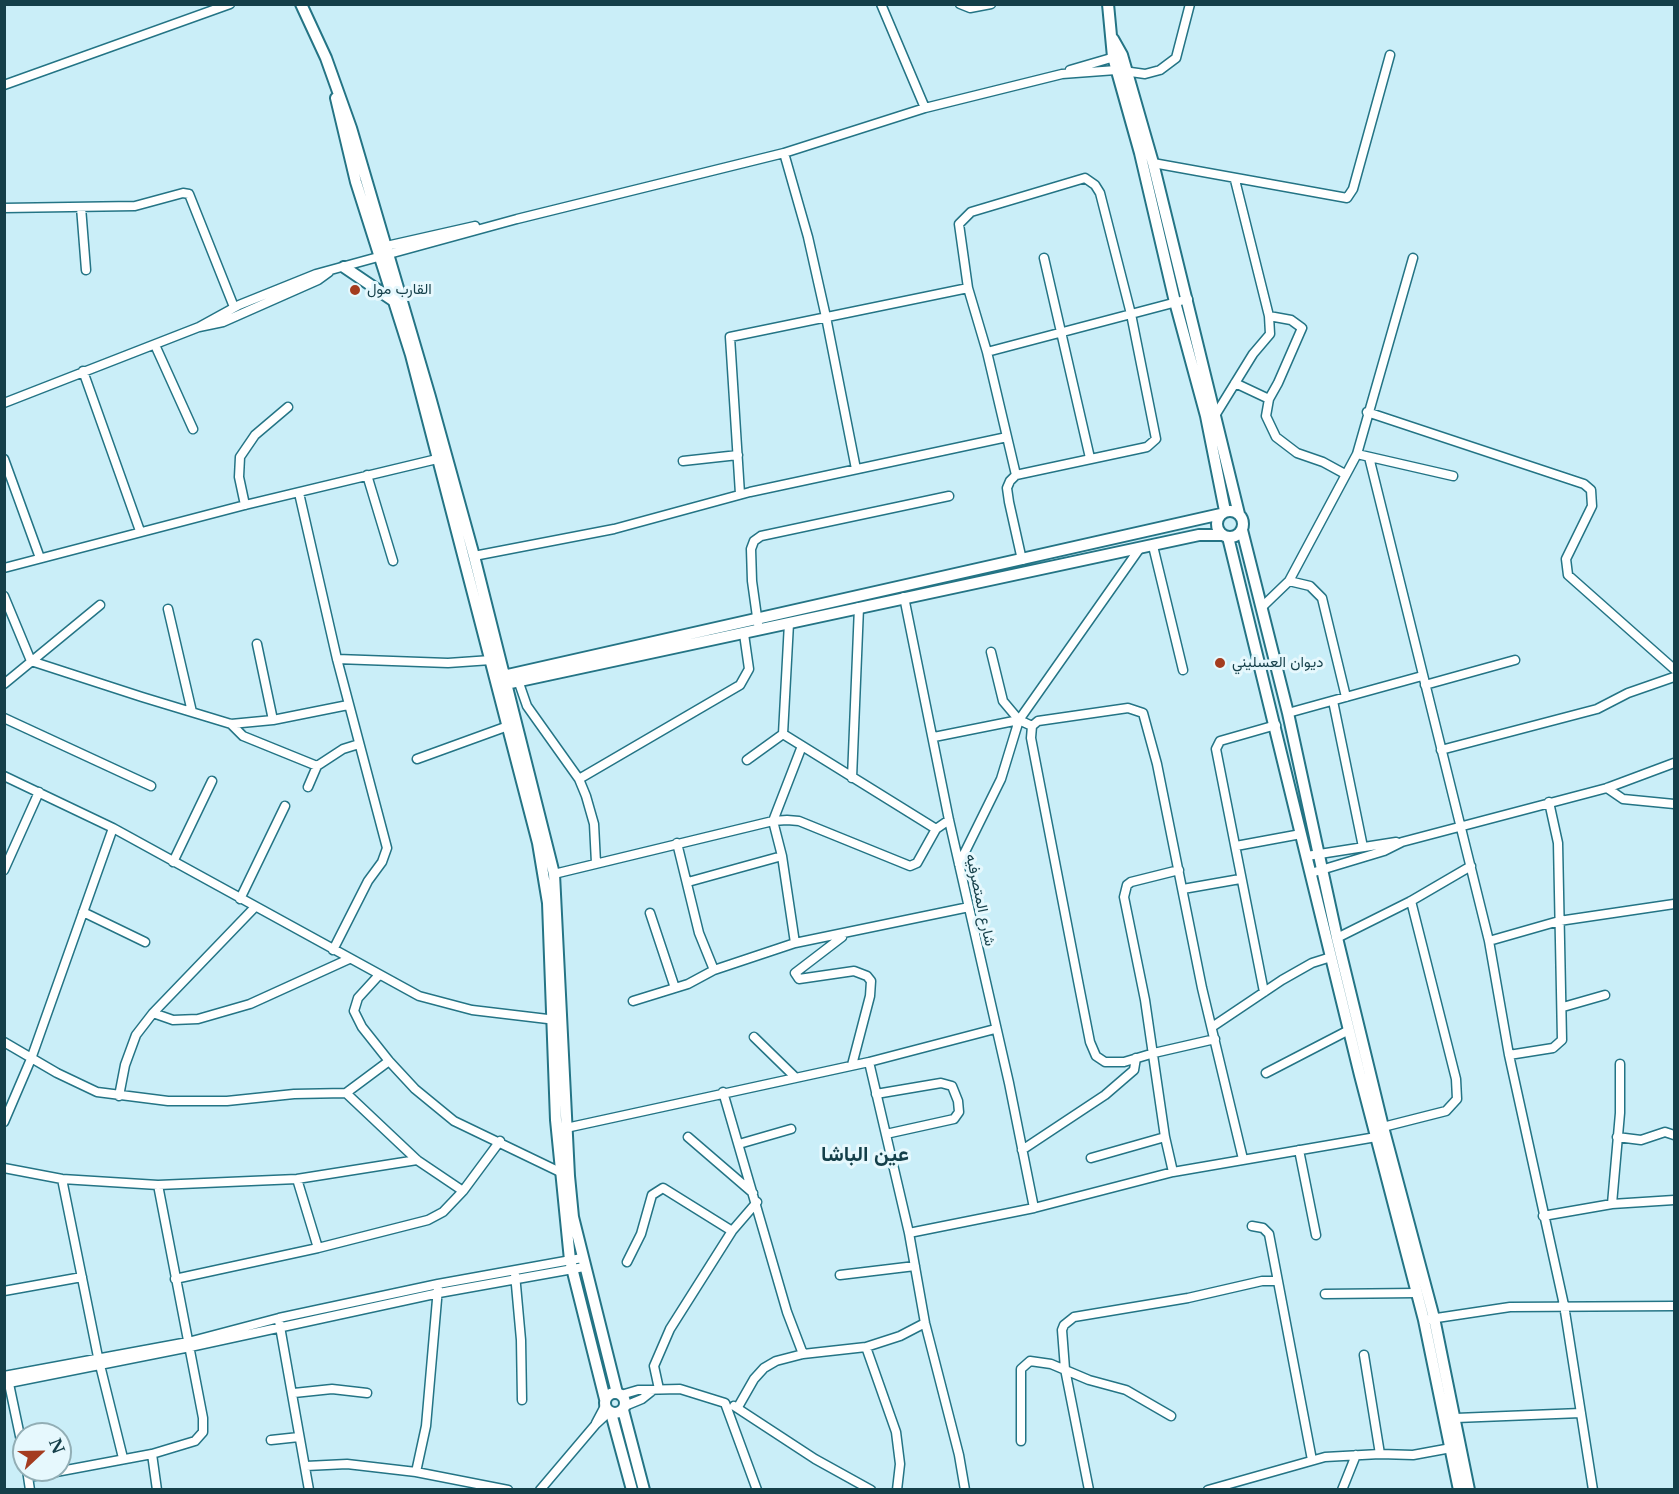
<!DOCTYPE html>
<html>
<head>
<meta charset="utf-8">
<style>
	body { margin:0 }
	#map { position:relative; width:1679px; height:1494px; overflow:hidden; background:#caeef8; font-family:"Libre Baskerville",serif }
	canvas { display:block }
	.frame { position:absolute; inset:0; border:6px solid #143f49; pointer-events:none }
	.north { position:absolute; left:12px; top:1422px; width:60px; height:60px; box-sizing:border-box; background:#e6f8fd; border:2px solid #92aeb5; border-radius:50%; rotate:68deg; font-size:16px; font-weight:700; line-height:24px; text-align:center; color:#143f49 }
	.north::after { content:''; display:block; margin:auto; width:21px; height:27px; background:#a43c1f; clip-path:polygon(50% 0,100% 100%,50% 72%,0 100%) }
</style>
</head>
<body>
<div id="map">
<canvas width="1679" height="1494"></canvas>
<div class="frame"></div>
<div class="north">N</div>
</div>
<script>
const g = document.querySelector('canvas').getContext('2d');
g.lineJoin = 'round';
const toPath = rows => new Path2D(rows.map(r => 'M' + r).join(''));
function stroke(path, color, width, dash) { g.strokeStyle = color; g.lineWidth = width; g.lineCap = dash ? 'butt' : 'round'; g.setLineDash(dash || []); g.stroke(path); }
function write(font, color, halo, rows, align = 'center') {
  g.font = font + ' "Libre Baskerville",Vazirmatn,serif'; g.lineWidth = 6; g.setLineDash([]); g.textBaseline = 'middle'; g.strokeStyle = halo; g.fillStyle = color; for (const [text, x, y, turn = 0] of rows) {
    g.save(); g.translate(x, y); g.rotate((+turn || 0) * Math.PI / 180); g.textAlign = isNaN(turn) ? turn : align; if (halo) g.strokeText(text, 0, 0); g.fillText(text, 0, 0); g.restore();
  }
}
const minor = toPath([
	[881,4,925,108],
	[960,4,970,8,991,4],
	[1070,70,1118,56],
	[4,85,230,4],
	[784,153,925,108,1062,74,1116,70,1145,74,1160,70,1176,58,1190,4],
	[1153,163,1347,198,1353,189,1390,55],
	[81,207,86,270],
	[4,208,135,206,183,193,189,194,234,307],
	[382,247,475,226],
	[1044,258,1090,458],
	[1413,258,1357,454,1453,476],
	[199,327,239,305,316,274,517,219,784,153,808,237,826,317,856,469],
	[155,345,193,429],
	[987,352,1188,299],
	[83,371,140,531],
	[1235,383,1269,399,1278,383,1302,328,1291,320,1269,316],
	[1269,399,1266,416,1276,437,1297,453,1323,462,1345,474],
	[4,403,199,327,223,322,318,280,329,272],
	[1367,412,1584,484,1591,490,1592,506,1566,559,1568,575,1674,669],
	[1216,414,1253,354,1270,334,1269,316,1235,180],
	[1369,457,1489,941,1509,1055,1564,1305,1593,1490],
	[4,459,40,558],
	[683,461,738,455],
	[367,475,393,561],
	[1016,475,987,352,968,288,959,224,971,212,1085,178,1095,185,1100,193,1131,314,1156,439,1147,447,1016,475,1010,481,1007,488,1009,502,1022,560],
	[299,493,337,659,387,848,382,862,368,881,333,950],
	[740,494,730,337,968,288],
	[245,505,239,477,240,457,255,435,288,407],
	[1153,546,1183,670],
	[474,556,614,529,750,492,1007,437],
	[4,568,245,505,437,459],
	[1289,581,1310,586,1322,598,1346,697],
	[4,596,31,661,142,697,231,724,273,720,348,705],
	[904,597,949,820,1009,1083,1034,1208],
	[1262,607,1289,581,1357,454],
	[168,609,192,712],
	[758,624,752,581,751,549,754,541,761,536,949,496],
	[257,644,273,720],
	[991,652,1003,701,1019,720],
	[337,659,448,663,491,660],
	[519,683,527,706,579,779,586,796,594,824,596,863],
	[4,684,100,605],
	[1425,685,1515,660],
	[1333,701,1363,847],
	[1288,713,1422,676],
	[4,718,151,786],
	[231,724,243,736,317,766],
	[1032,726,1031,738,1079,986,1090,1042,1096,1056,1105,1062,1124,1062,1154,1053,1215,1039],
	[783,734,936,829],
	[934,737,1019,720,1032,726,1038,721,1128,708,1143,713,1157,764,1202,988,1243,1159],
	[1441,750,1597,709,1628,693,1674,677],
	[417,759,508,726],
	[747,760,783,734,789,623],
	[4,776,113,828,419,996,472,1010,556,1020],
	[852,778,859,607],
	[579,779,740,685,749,669,744,634],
	[308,787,317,766,343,749,359,744],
	[1607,788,1623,799,1674,804],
	[1236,846,1301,834],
	[1307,856,1396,842],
	[173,862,212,781],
	[959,864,1001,779,1019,720,1140,548],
	[4,870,39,792],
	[1311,873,1384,851,1402,842,1607,788,1674,763],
	[554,874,773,821,787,820,799,821,910,866,917,863,936,829,949,820],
	[688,882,782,856],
	[1183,889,1240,879],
	[240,899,285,806],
	[83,912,145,942],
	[650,913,675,988],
	[842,937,795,973,799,979,854,971,867,976,871,981,870,996,852,1065],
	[1337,938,1411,901,1471,866],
	[1489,941,1559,921,1674,904],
	[795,943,782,856,773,821,802,746],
	[714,970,795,943,969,907],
	[379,975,358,998,354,1011,362,1027,389,1061,415,1089,454,1121,560,1172],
	[1264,992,1216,749,1220,741,1276,725],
	[633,1001,688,984,714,970,699,933,677,843],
	[1563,1007,1605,995],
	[153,1013,173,1020,198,1019,250,1004,349,959],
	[1212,1027,1282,980,1312,963,1331,957],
	[754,1037,795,1077],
	[4,1042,57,1073,97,1092,168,1101,227,1101,294,1094,346,1093,389,1061],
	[1509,1055,1553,1048,1562,1040,1558,843,1549,802],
	[869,1062,909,1233,925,1323,959,1455,965,1490],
	[1266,1073,1349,1030],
	[723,1092,787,1312,803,1354],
	[346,1093,417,1160,463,1191],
	[876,1094,941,1083,952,1086,958,1101,959,1112,954,1119,886,1134],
	[119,1096,125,1065,136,1035,153,1013,255,907],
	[4,1122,31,1059,113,828],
	[1383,1127,1446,1111,1457,1099,1456,1079,1411,901],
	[566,1128,869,1062,995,1029],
	[688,1137,753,1193],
	[1617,1137,1641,1140,1665,1132,1674,1135],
	[739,1144,791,1129],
	[1022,1150,1105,1095,1134,1070,1136,1058],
	[1299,1150,1316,1235],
	[1091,1158,1165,1137],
	[4,1168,62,1179,158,1185,297,1179,417,1160],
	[1173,1172,1165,1137,1145,1000,1124,897,1127,885,1131,882,1179,870],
	[62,1179,98,1357,123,1458],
	[297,1179,318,1248],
	[1612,1204,1620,1113,1620,1064],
	[1543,1216,1612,1204,1674,1200],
	[1252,1226,1263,1228,1269,1234,1312,1460],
	[909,1233,1034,1208,1173,1172,1376,1137],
	[627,1262,641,1234,652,1195,663,1188,732,1231],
	[515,1274,521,1340,522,1400],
	[840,1275,915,1266],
	[175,1279,318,1248,428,1220,443,1212,463,1191,500,1141],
	[4,1291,82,1277],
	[1325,1294,1416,1293],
	[1430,1319,1510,1307,1674,1306],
	[279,1321,309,1490],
	[866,1347,896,1432,900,1464,897,1490],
	[1364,1355,1380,1454],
	[4,1376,188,1342,279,1318,438,1284,582,1258],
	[8,1379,24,1455],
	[4,1384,190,1347,439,1293,584,1267],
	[659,1389,654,1366,670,1329,732,1231,757,1202],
	[294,1393,332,1389,367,1393],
	[621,1395,638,1390,680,1389,725,1403,757,1490],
	[625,1406,642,1399,652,1391],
	[734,1406,815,1459,871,1490],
	[738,1407,754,1379,764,1368,776,1361,803,1354,866,1347,900,1336,925,1323],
	[1456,1418,1581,1413],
	[596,1423,605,1406],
	[271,1440,299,1437],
	[1021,1441,1021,1369,1030,1361,1051,1364,1089,1380,1126,1390,1171,1416],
	[152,1454,157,1490],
	[306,1466,347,1464,416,1472,508,1490],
	[27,1470,30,1490],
	[416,1472,426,1426,438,1288],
	[29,1477,152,1454,195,1441,203,1432,203,1418,158,1185],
	[540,1490,596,1424,609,1412],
	[1089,1490,1065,1369,1062,1330,1064,1325,1074,1317,1188,1298,1262,1281,1276,1281],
	[1208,1490,1325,1457,1380,1454,1413,1455,1451,1448],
	[1342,1490,1356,1455]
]);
const tertiary = toPath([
	[301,4,326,58,351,128,430,397,474,556,554,874,569,1176,573,1217,617,1393],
	[1108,4,1113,57,1140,153,1175,302,1206,416,1225,511],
	[1113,39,1122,55,1153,163,1239,514],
	[336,98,356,182,411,355,538,843,548,903,556,1120,570,1260,605,1399],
	[344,267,394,301],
	'1217 524a13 13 0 1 1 26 0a13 13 0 1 1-26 0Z',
	[1242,530,1288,713,1337,938,1383,1127,1434,1318,1469,1490],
	[1228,537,1360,1075,1424,1320,1459,1490],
	[499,677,1221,514],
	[501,685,1199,535,1223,535],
	'605 1403a10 10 0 1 1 20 0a10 10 0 1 1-20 0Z',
	[623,1410,644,1490],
	[611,1413,632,1490]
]);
stroke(minor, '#247485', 11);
stroke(tertiary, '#247485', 14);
stroke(minor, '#fff', 8);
stroke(tertiary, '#fff', 10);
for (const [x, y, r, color] of [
	[355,290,6,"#a43c1f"],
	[1220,663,6,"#a43c1f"]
]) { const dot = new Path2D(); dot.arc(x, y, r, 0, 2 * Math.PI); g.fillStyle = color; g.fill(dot); stroke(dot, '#e6f8fd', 2); }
write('15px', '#143f49', '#e6f8fd', [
	["القارب مول",367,290],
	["ديوان العسليني",1232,663]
], 'left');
write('15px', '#143f49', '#e6f8fd', [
	["شارع المتصرفيه",980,900,78]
]);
write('bold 21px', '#143f49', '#e6f8fd', [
	["عين الباشا",865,1155]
]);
</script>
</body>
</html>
